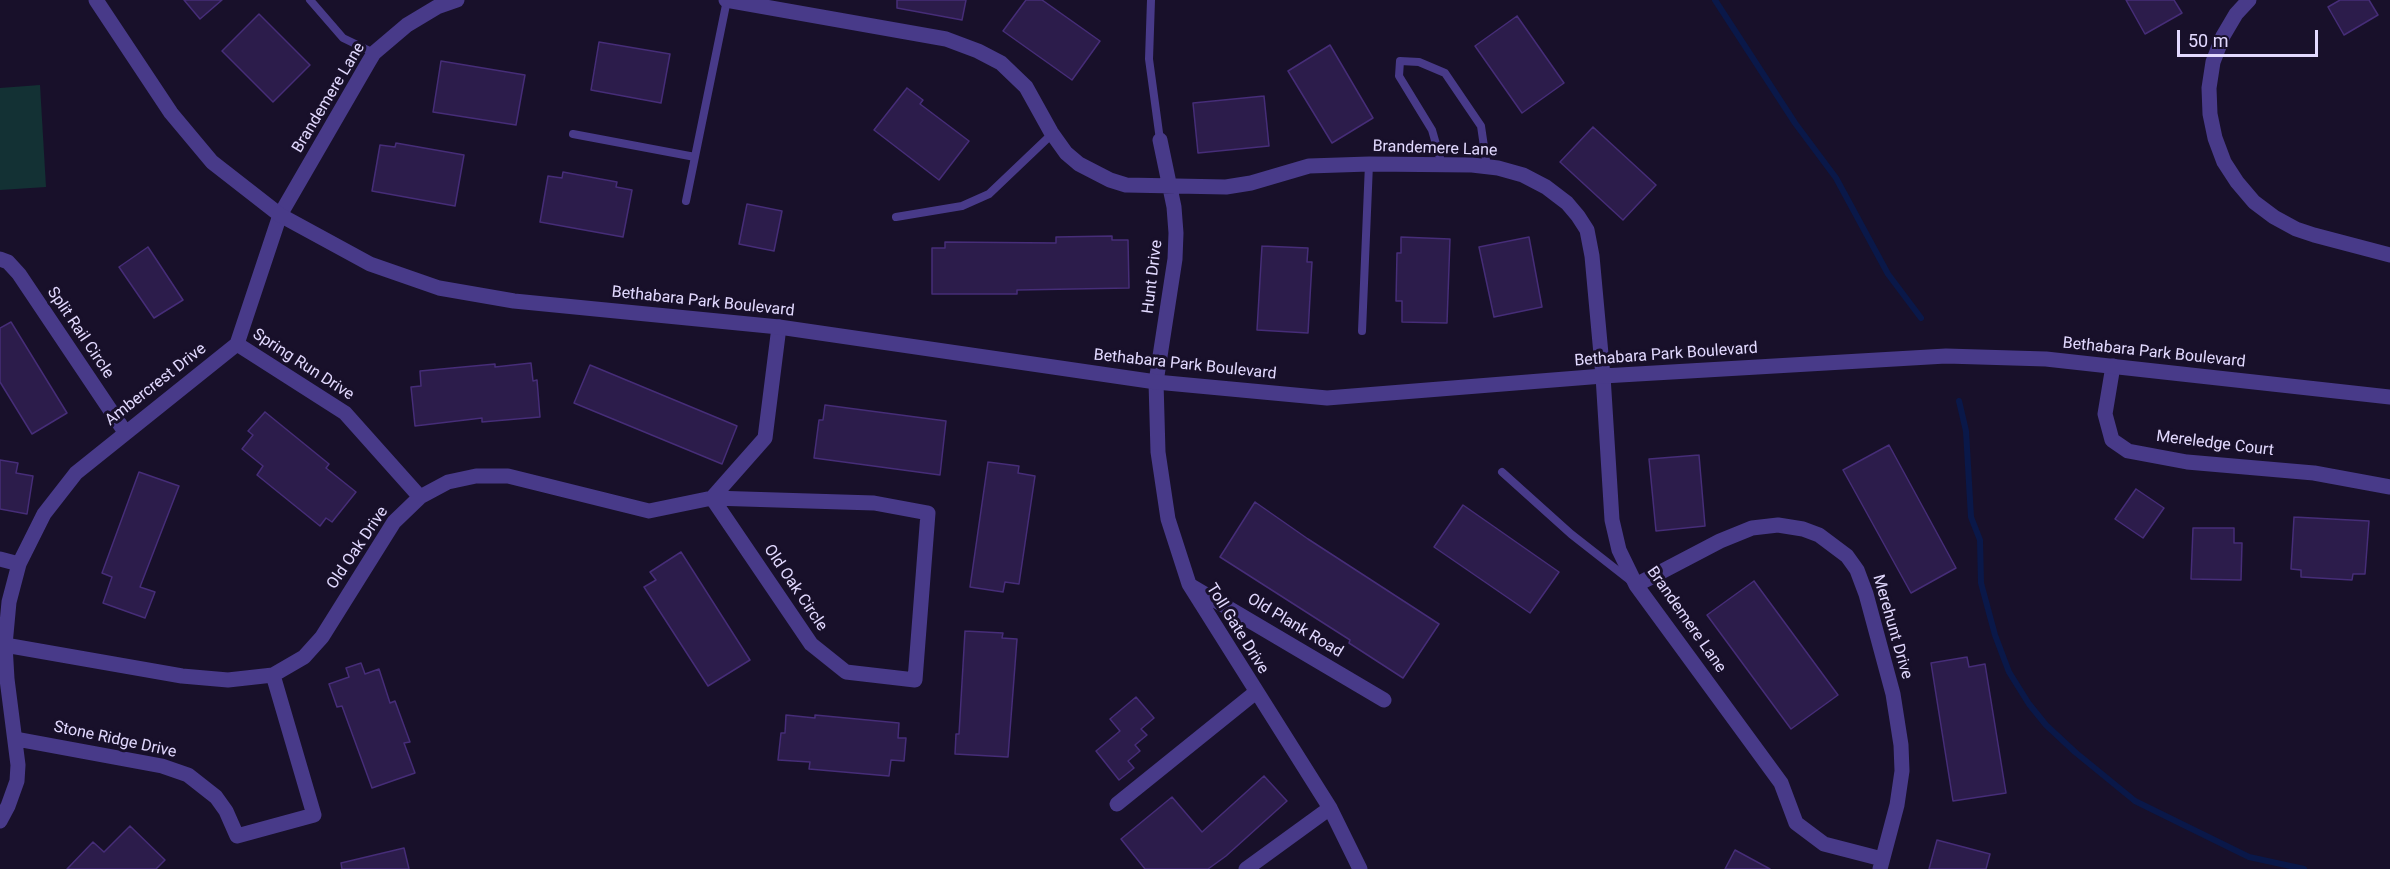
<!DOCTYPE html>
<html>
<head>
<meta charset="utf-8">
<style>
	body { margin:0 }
	#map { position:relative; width:2390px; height:869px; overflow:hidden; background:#18102a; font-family:Roboto,sans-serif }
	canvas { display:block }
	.scale { position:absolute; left:2177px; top:30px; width:141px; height:27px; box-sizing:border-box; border:3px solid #e2d9ff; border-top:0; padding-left:8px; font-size:18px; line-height:21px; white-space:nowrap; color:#e2d9ff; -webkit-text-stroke:4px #18102a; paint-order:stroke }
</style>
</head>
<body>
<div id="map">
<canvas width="2390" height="869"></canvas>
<div class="scale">50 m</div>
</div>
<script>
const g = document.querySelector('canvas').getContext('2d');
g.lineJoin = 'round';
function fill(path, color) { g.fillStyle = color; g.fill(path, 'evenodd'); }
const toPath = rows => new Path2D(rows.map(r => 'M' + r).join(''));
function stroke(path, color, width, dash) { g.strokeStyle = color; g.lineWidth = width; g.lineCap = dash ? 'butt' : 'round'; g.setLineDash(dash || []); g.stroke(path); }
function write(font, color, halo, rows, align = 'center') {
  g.font = font + ' Roboto,sans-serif'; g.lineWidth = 6; g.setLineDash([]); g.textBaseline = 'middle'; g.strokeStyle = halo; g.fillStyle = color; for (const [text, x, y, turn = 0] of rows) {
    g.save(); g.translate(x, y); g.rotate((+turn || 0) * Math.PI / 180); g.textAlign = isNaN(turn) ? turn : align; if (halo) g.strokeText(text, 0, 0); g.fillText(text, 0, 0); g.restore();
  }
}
fill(toPath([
	[40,85,46,187,0,190,0,88]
]), '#133134');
stroke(toPath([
	[1715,0,1795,123,1836,178,1888,274,1921,318],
	[1959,401,1966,431,1971,517,1980,540,1981,583,1995,635,2009,672,2029,704,2046,725,2075,752,2135,801,2249,857,2304,869]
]), '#0a1849', 6);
const building = toPath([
	[184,0,222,0,200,19,184,0],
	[897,0,966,0,962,20,897,8,897,0],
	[1026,0,1042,0,1100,41,1072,80,1003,31,1026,0],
	[2126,0,2174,0,2182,13,2145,34,2126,0],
	[2340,0,2369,0,2378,15,2344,35,2328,7,2340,0],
	[259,14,310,65,273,102,222,51,259,14],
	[1517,16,1564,83,1522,113,1475,46,1517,16],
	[599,42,670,54,661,103,591,90,599,42],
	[1330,45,1373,118,1332,143,1288,71,1330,45],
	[441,61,525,75,516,125,433,112,441,61],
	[907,88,923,100,920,104,969,141,939,180,874,130,907,88],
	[1264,96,1269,146,1198,153,1193,103,1264,96],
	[1593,127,1656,185,1623,220,1560,162,1593,127],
	[396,143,464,155,455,206,372,191,380,145,395,147,396,143],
	[563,172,617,182,616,187,632,190,623,237,540,222,548,176,562,178,563,172],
	[747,204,782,211,774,251,739,244,747,204],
	[1112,236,1112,240,1128,240,1129,288,1017,290,1017,294,932,294,932,248,945,248,945,242,1056,243,1056,237,1112,236],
	[1401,237,1450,239,1447,323,1402,322,1402,301,1396,301,1397,253,1401,253,1401,237],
	[1529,237,1542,307,1494,317,1479,247,1529,237],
	[1262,246,1308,248,1307,262,1312,262,1308,333,1257,330,1262,246],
	[148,247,183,300,154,318,119,267,148,247],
	[11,322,67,413,32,434,0,382,0,328,11,322],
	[531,363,533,381,537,380,540,417,482,422,482,418,415,426,411,387,421,386,420,371,495,364,495,367,531,363],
	[590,365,737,426,722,464,574,403,590,365],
	[825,405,946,421,940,475,814,458,819,420,823,420,825,405],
	[265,412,329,464,326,468,356,492,332,522,326,518,320,526,257,475,263,466,242,449,253,435,248,431,265,412],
	[1889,445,1956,568,1911,593,1843,470,1889,445],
	[1699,455,1705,526,1656,531,1649,459,1699,455],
	[0,460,18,463,16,473,33,476,27,514,0,509,0,460],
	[988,462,1019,466,1018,473,1035,476,1019,584,1005,582,1003,592,970,587,988,462],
	[139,472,179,486,140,587,155,592,145,618,103,603,112,577,102,573,139,472],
	[2136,489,2164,508,2143,538,2115,519,2136,489],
	[1255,502,1308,539,1439,624,1403,678,1349,643,1350,640,1220,557,1255,502],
	[1463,505,1559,572,1530,613,1434,547,1463,505],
	[2294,517,2369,521,2365,574,2353,574,2352,580,2301,577,2301,570,2291,569,2294,517],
	[2193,528,2234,528,2234,543,2242,543,2241,580,2191,579,2193,528],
	[681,552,750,660,708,686,644,587,656,580,650,572,681,552],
	[1754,581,1838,695,1791,729,1707,615,1754,581],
	[965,631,1003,633,1002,638,1017,639,1008,757,955,754,956,734,959,734,965,631],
	[1967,657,1969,667,1985,664,2006,793,1953,801,1931,663,1967,657],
	[361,663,365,674,379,669,390,703,395,701,410,742,404,743,415,773,372,788,342,706,337,707,329,684,349,677,346,668,361,663],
	[1136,697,1154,718,1141,729,1147,735,1135,745,1140,751,1128,761,1134,768,1119,780,1096,751,1120,731,1110,719,1136,697],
	[786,715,815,718,815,715,899,723,898,738,906,738,904,761,891,760,889,776,809,769,810,762,778,760,781,733,785,733,786,715],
	[1264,776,1287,801,1226,856,1208,869,1145,869,1121,839,1172,797,1202,832,1264,776],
	[130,826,165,860,156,869,67,869,93,842,104,852,130,826],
	[1937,840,1990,854,1986,869,1929,869,1937,840],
	[404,848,409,869,342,869,341,863,404,848],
	[1735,850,1770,869,1725,869,1735,850]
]);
fill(building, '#2c1c4b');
stroke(building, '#462d78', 1.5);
stroke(toPath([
	[310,0,343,38,374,53],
	[1151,0,1149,59,1160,140],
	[573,134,695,157],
	[1442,165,1432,130,1399,76,1400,61,1419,62,1445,73,1481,126,1487,167],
	[686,201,727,0],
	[896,217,962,206,989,194,1052,134],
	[1362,331,1369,164],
	[1502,472,1571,534,1631,581]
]), '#483a89', 8);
stroke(toPath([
	[726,0,946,39,978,51,1001,63,1026,87,1051,132,1066,153,1079,164,1110,180,1126,185,1226,187,1251,183,1309,166,1369,164,1472,165,1498,168,1523,175,1546,187,1567,203,1578,216,1587,230,1592,256,1603,376,1612,520,1619,550,1636,585,1781,783,1796,823,1824,844,1882,859],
	[2249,0,2236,14,2223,36,2213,62,2209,88,2210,114,2215,138,2224,162,2237,182,2254,202,2274,217,2296,229,2314,235,2390,255],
	[1160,140,1174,207,1176,233,1175,259,1156,382,1158,452,1168,519,1189,584,1330,808,1360,869],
	[0,259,8,262,19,274,125,432],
	[237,344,345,413,420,497],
	[2113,366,2105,414,2112,440,2128,451,2187,462,2314,473,2390,487],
	[712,498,874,503,928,513,915,680,846,672,811,644,712,498],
	[0,559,19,564],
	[1636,585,1720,541,1752,528,1778,525,1803,529,1819,535,1847,556,1857,570,1866,594,1893,694,1901,745,1902,771,1897,805,1880,869],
	[1191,586,1384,700],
	[5,645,182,676,228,680,273,675,304,657,322,637,394,522,420,497,448,482,476,476,508,476,649,511,712,498,765,438,779,327],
	[16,739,162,766,188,775,216,797,226,811,237,836,314,815,273,675],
	[1117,804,1256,692],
	[0,821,8,806,17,781,18,765,7,679,5,645,9,602,19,564,44,514,76,473,237,344,280,215,368,63,374,53,407,25,437,7,457,0],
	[1246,869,1330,808]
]), '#483a89', 15);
stroke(toPath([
	[96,0,171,113,212,162,280,215,370,264,439,288,514,301,779,327,1156,382,1327,398,1603,376,1946,356,2046,359,2390,397]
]), '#483a89', 15);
write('16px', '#e2d9ff', '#18102a', [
	["Brandemere Lane",329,98,-59],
	["Brandemere Lane",1435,149,2],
	["Hunt Drive",1153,277,-83],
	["Bethabara Park Boulevard",703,302,6],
	["Split Rail Circle",80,333,56],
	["Bethabara Park Boulevard",2154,353,6],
	["Bethabara Park Boulevard",1666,355,-4],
	["Spring Run Drive",303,365,33],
	["Bethabara Park Boulevard",1185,365,6],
	["Ambercrest Drive",156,385,-38],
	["Mereledge Court",2215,444,7],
	["Old Oak Drive",358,548,-56],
	["Old Oak Circle",795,588,56],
	["Brandemere Lane",1686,620,55],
	["Old Plank Road",1295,626,31],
	["Merehunt Drive",1892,627,74],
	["Toll Gate Drive",1237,629,58],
	["Stone Ridge Drive",115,740,12]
]);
</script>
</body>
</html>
